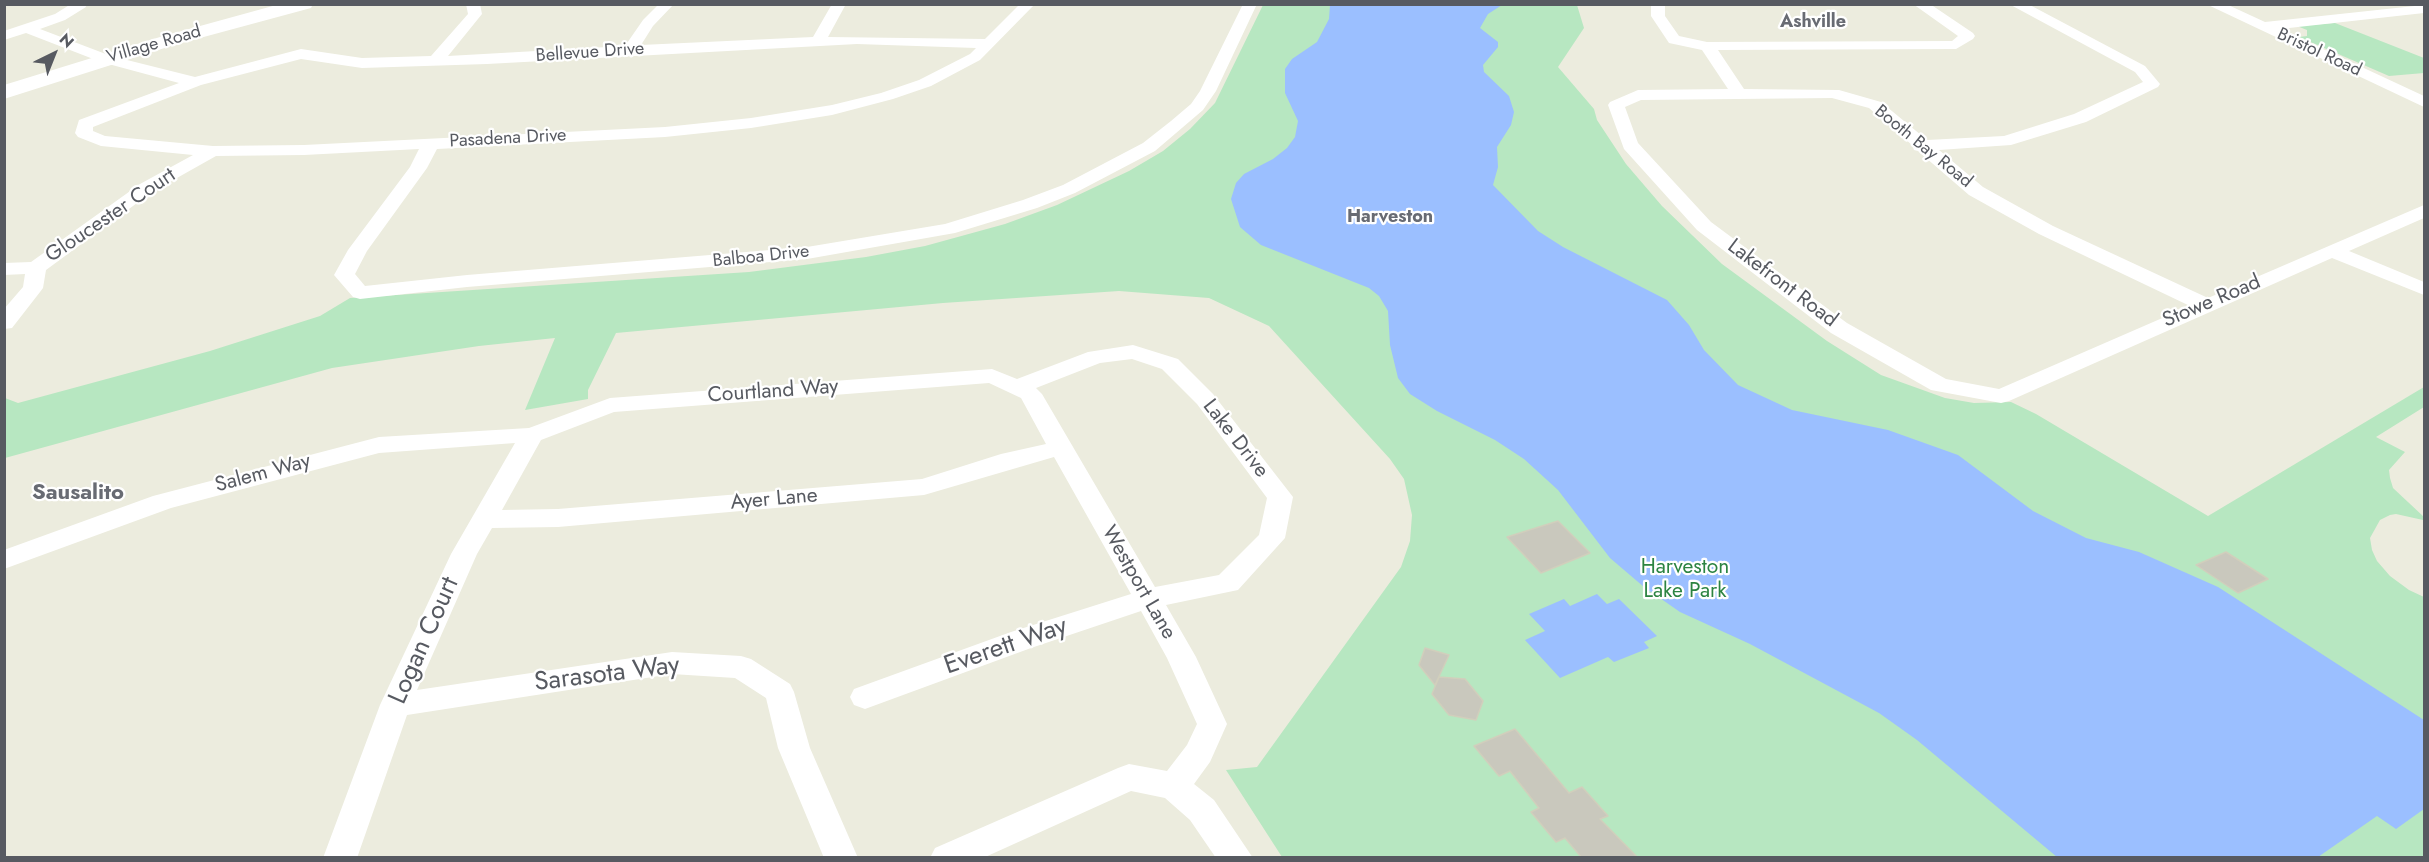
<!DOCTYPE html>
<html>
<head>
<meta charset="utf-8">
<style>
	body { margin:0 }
	#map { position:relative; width:2429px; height:862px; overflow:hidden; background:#ececde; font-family:Jost,sans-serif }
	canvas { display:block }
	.frame { position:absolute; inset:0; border:6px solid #575a61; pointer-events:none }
	.north { position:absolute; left:24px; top:24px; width:60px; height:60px; -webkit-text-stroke:4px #fff; paint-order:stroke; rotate:43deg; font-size:16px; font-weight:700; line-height:24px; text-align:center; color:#575a61 }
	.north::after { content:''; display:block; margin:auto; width:21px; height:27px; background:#575a61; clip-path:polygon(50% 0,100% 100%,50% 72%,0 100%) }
</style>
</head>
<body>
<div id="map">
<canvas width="2429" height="862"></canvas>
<div class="frame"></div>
<div class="north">N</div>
</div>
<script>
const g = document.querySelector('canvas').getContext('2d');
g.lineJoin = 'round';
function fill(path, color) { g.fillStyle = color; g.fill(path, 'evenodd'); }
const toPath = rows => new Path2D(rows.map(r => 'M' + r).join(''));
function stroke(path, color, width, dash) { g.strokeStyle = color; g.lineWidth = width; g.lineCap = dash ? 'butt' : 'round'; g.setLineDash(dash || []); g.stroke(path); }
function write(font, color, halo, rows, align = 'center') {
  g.font = font + ' Jost,sans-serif'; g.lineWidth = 4.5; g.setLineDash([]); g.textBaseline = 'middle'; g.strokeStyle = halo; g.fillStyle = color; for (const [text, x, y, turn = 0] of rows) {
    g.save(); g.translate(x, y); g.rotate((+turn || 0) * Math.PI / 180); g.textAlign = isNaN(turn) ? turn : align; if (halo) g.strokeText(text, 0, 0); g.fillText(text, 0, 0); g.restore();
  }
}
fill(toPath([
	[1263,5,1577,5,1584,28,1558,67,1594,109,1597,120,1626,164,1662,206,1722,264,1827,341,1881,375,1945,398,1974,403,2011,402,2036,414,2208,516,2424,387,2424,407,2376,437,2405,452,2389,470,2390,478,2393,488,2424,517,2423,520,2396,514,2390,515,2380,520,2370,538,2372,550,2377,561,2390,576,2409,590,2424,597,2424,857,1282,857,1226,770,1257,767,1401,567,1410,541,1412,515,1404,479,1390,459,1269,326,1209,298,1119,291,943,303,616,333,588,390,588,399,525,410,555,338,479,346,332,368,5,458,5,398,18,403,210,351,320,316,350,298,749,272,866,257,925,246,1005,224,1057,205,1129,171,1163,151,1190,129,1215,103],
	[2335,23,2424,58,2424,73,2389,76,2299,37,2307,36,2307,30,2297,26]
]), '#b7e7c1');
fill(toPath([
	[1330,5,1502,5,1488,14,1480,28,1498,42,1498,47,1483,65,1484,72,1509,96,1514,112,1511,125,1497,147,1498,167,1493,185,1538,231,1563,247,1667,300,1689,325,1704,350,1738,385,1792,410,1888,430,1958,455,2033,511,2086,538,2139,552,2218,587,2424,720,2424,809,2396,829,2377,816,2318,857,2057,857,1917,740,1879,713,1750,644,1680,612,1644,587,1610,558,1558,490,1524,459,1495,440,1437,411,1410,394,1398,378,1390,345,1388,311,1379,296,1369,288,1261,245,1240,227,1231,199,1236,183,1244,174,1273,159,1287,148,1295,137,1298,121,1285,93,1285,69,1292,59,1317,42,1329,19],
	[1597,594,1607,604,1619,599,1657,636,1644,642,1649,648,1614,662,1608,657,1560,678,1525,640,1545,631,1529,614,1564,599,1570,606]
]), '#9bbfff');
const building = toPath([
	[1558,521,1590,553,1541,573,1507,537,1558,521],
	[2226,552,2268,579,2238,593,2196,565,2226,552],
	[1425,648,1449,655,1435,685,1419,665,1425,648],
	[1439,677,1465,679,1483,701,1476,720,1449,715,1432,694,1439,677],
	[1515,729,1569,793,1582,787,1608,816,1600,819,1638,858,1582,858,1565,838,1556,842,1531,812,1539,808,1510,771,1499,776,1474,746,1515,729]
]);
fill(building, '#c9c8bd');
stroke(building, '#d1cfbc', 1.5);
fill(toPath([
	[71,4,85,4,86,7,65,20,40,29,111,56,195,77,301,49,362,58,431,56,468,14,466,4,480,4,482,14,448,56,625,46,643,20,659,4,674,4,653,26,641,45,813,37,832,4,846,4,828,37,985,39,1020,4,1035,4,980,60,931,86,893,99,832,115,751,128,665,137,437,149,427,168,367,251,355,274,365,286,467,275,807,247,945,224,1023,200,1063,185,1143,143,1171,121,1191,104,1200,91,1243,4,1257,4,1216,91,1203,110,1155,151,1075,193,1037,208,955,233,807,259,467,287,360,299,353,297,334,275,348,250,410,167,419,149,304,155,216,156,152,192,46,270,43,288,40,292,12,328,4,329,4,309,23,287,25,274,4,275,4,263,31,262,140,184,193,155,101,146,78,137,75,133,79,120,179,83,101,62,26,33,4,40,4,31,55,14,71,4],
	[857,44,976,48,970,54,919,80,881,93,832,105,751,118,665,127,304,145,213,146,105,136,93,131,93,127,201,85,301,59,362,68,487,64,857,44],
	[1651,4,1665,4,1665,16,1679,36,1707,42,1952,41,1958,36,1913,4,1930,4,1973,33,1975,36,1973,39,1956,49,1718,50,1744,89,1839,90,1881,102,1927,140,2004,136,2074,114,2143,82,2135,72,2009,4,2028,4,2145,66,2160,84,2158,87,2086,122,2011,145,1939,150,1983,187,2053,226,2208,298,2424,205,2424,218,2349,251,2424,282,2424,295,2332,258,2009,401,2001,403,1931,390,1831,333,1697,230,1624,149,1608,105,1610,102,1638,90,1728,89,1702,50,1669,43,1651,16,1651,4],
	[1832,98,1869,108,1912,145,1914,150,1918,151,1969,195,2039,234,2190,306,1999,389,1946,379,1847,323,1711,222,1638,143,1625,107,1641,100,1832,98],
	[2206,4,2226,4,2265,22,2424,5,2424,13,2280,29,2424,96,2424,107,2206,4],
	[1133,345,1178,359,1213,394,1293,497,1285,538,1238,590,1166,605,1196,657,1227,724,1210,762,1194,784,1214,800,1253,858,1216,858,1190,820,1165,798,1131,791,983,858,930,858,935,848,1118,768,1129,764,1167,771,1187,745,1197,724,1167,658,1141,611,1031,648,865,709,854,705,850,697,854,689,1011,632,1131,594,1054,457,924,495,558,527,492,528,477,554,417,690,672,652,741,656,751,659,790,684,794,692,810,748,858,858,824,858,778,748,766,698,735,678,672,674,407,715,357,858,323,858,380,705,451,554,515,443,379,453,171,508,4,569,4,550,153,496,379,437,529,428,610,398,992,369,1017,379,1088,352,1133,345],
	[1132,359,1162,369,1197,404,1267,498,1259,535,1219,575,1155,587,1042,394,1036,388,1100,363,1132,359],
	[989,383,1021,398,1046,444,1001,454,922,479,558,509,502,510,541,440,614,412,989,383]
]), '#fff');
fill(toPath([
	[280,4,313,4,311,8,174,45,4,99,4,85,160,37,280,4]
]), '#fff');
write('bold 18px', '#686b73', '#fff', [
	["Ashville",1813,23],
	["Harveston",1390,218]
]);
write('18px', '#575a61', '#fff', [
	["Village Road",154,45,-16],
	["Bellevue Drive",590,53,-4],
	["Bristol Road",2319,53,25],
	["Pasadena Drive",508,139,-3],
	["Booth Bay Road",1923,147,39],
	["Balboa Drive",761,257,-6]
]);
write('21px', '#575a61', '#fff', [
	["Gloucester Court",111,216,-34],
	["Lakefront Road",1782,284,37],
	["Stowe Road",2212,302,-23],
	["Courtland Way",773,392,-4],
	["Lake Drive",1235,439,52],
	["Salem Way",263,474,-15],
	["Ayer Lane",774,500,-5],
	["Westport Lane",1138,583,60]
]);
write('21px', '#2c8442', '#fff', [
	["Harveston",1685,568],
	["Lake Park",1685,592]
]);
write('bold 22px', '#686b73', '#fff', [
	["Sausalito",78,494]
]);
write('26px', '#575a61', '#fff', [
	["Logan Court",425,641,-66],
	["Everett Way",1006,647,-19],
	["Sarasota Way",607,675,-7]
]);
</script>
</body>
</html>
